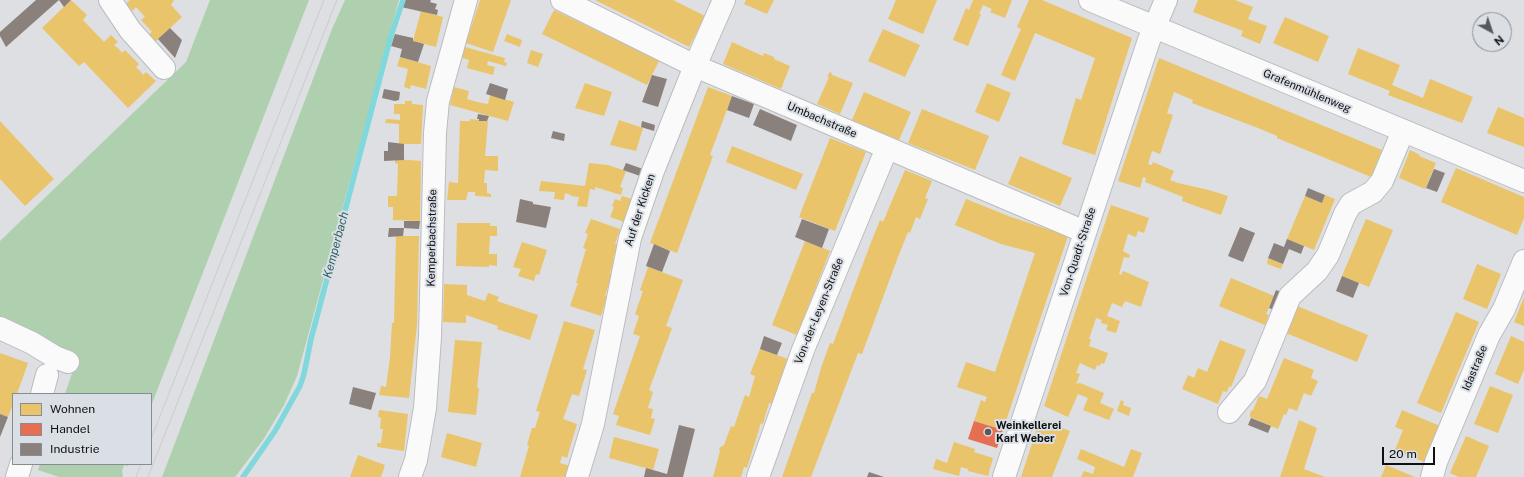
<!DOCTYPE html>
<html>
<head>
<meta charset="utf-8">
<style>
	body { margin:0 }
	#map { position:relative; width:1524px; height:477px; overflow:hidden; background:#dddfe2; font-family:"Public Sans",sans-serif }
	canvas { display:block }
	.legend { position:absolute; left:12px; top:393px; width:140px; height:72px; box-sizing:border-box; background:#dadfe5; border:1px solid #888c91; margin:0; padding:5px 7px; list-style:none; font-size:12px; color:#0e1012 }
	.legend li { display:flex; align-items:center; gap:8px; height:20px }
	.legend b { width:20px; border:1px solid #888c91 }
	.north { position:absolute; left:1472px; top:12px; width:40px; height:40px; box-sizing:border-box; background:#dadfe5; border:1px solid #888c91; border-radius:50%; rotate:140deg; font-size:11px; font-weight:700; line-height:16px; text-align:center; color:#0e1012 }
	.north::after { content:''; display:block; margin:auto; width:14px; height:18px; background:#56585b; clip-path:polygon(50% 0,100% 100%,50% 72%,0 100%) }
	.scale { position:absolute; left:1382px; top:447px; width:53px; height:18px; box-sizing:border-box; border:2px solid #0e1012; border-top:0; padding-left:5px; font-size:12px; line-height:14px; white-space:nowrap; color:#0e1012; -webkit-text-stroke:3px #dadfe5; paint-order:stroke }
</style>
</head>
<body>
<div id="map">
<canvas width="1524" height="477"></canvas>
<ul class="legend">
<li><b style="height:11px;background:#e9c46a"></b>Wohnen</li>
<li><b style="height:11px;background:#e76f51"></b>Handel</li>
<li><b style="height:11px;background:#8a817c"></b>Industrie</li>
</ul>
<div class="north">N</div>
<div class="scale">20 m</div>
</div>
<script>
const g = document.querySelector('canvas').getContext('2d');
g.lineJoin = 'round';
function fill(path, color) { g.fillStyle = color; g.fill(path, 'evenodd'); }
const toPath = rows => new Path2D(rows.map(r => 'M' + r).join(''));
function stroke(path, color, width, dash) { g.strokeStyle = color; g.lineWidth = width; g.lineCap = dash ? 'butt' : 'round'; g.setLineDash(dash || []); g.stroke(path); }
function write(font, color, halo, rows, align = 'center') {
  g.font = font + ' "Public Sans",sans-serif'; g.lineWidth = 4; g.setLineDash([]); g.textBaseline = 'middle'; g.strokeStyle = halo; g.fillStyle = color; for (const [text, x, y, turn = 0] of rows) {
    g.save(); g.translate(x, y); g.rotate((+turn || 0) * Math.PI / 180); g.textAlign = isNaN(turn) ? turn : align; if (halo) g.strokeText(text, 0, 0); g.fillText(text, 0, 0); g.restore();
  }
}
fill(toPath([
	[210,0,309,0,151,406,151,394,65,394,78,356,0,320,0,241,186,62],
	[345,0,399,0,390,32,377,87,358,151,297,376,284,405,263,440,235,477,162,477,332,29],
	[40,464,129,464,128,466,124,465,122,471,123,477,59,477,38,470]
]), '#afd0ae');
fill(toPath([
	[71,0,87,15,83,20,104,42,111,35,118,42,114,45,119,49,122,53,125,50,139,64,136,67,141,72,143,75,146,72,156,81,128,108,84,62,79,66,42,28],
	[130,0,174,0,171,5,182,17,155,42,148,35,152,32,141,20,145,17,136,7,132,11,126,4],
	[480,0,511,0,493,52,466,43],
	[595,0,673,0,705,16,689,47],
	[746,0,774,0,767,14,744,4],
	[896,0,937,0,923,34,888,19],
	[973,0,1012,0,1005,18,990,12,992,9,983,5,979,14,981,14,968,46,953,40,966,8,969,10],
	[1029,0,1042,0,1132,38,1095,155,1062,144,1076,98,1081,100,1095,58,1035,33,1015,81,1001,75,1021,29,1017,27],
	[1198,0,1235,0,1253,7,1248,19,1267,26,1260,44,1241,36,1243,31,1193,12],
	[554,10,659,61,647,85,542,34],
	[421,11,443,17,436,47,413,41],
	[1285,17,1329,36,1318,62,1273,43],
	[883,29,920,45,905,77,868,61],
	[507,34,522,40,520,47,504,41],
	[732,42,763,56,764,53,774,57,774,59,790,66,781,89,723,64],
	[465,47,505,58,504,62,507,63,506,66,488,61,487,65,495,67,493,75,467,68,469,60,462,58],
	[1358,48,1400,65,1392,85,1423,98,1430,79,1473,97,1462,123,1388,95,1390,91,1348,74],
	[531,50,543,54,538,67,527,63],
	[400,57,431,66,426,89,411,85,410,89,404,87,408,69,397,66],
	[1159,58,1382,150,1371,177,1277,138,1277,136,1258,128,1192,103,1193,100,1174,92,1167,113,1173,115,1160,154,1152,151,1148,164,1152,165,1153,162,1174,171,1170,180,1178,183,1209,190,1228,196,1221,215,1182,201,1183,197,1145,182,1146,178,1143,177,1140,188,1118,181],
	[831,72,832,75,853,83,840,114,817,104,829,77,827,77,829,73],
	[585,83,612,92,604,116,575,108],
	[987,83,1011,93,999,122,975,112],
	[454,87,469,91,467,99,477,102,488,104,490,95,514,102,508,121,450,105],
	[708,87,732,96,710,155,713,156,677,253,650,243],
	[864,92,911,112,899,140,852,120],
	[405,101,412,101,412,104,423,105,421,144,399,144,399,124,385,123,386,119,400,120,400,114,394,114,394,104,405,104],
	[1498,107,1524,118,1524,147,1487,133],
	[922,109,989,136,975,170,908,143],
	[470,119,488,121,485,156,498,156,498,171,485,170,484,183,487,183,487,193,491,194,491,197,475,196,475,192,468,192,466,200,447,200,449,182,458,183,460,121,470,121],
	[619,120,643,128,636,151,610,145],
	[0,121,54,179,25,206,0,179],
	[830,138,866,152,835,231,799,217],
	[732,146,803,174,796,190,726,162],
	[1410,150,1420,155,1419,156,1436,163,1425,189,1399,178],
	[1020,156,1072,178,1060,206,1008,184],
	[395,159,421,161,420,221,393,220,393,207,388,207,388,196,397,196,398,164,395,163],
	[589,163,608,165,626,171,620,187,623,188,621,195,595,187,595,190,590,189,587,207,577,206,579,197,571,196,571,195,565,193,564,200,554,199,555,192,539,191,541,181,585,186],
	[1456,168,1524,197,1524,218,1517,235,1441,202],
	[905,170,932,181,925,198,928,199,920,219,916,217,910,233,908,232,898,257,862,354,858,353,811,477,782,477,812,393,814,393,821,368,830,343,833,344,870,245,880,220,883,222],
	[1325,195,1335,199,1314,250,1287,239,1305,196,1322,203],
	[622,196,632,199,624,222,610,217,614,207,612,206,615,199,620,201],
	[966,199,1011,217,1068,236,1003,430,974,421,981,400,985,402,987,397,957,387,966,362,995,372,1035,253,1001,244,955,225],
	[1111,205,1149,218,1144,233,1138,231,1136,237,1128,234,1123,251,1130,255,1129,258,1124,257,1119,274,1121,275,1123,271,1149,282,1141,307,1125,301,1122,307,1112,303,1107,316,1120,321,1116,333,1106,330,1108,325,1101,323,1102,320,1096,318,1089,339,1091,339,1089,346,1108,353,1104,364,1101,363,1100,366,1097,365,1095,370,1080,363,1076,373,1080,374,1076,384,1080,383,1104,393,1100,403,1114,409,1109,420,1083,410,1088,398,1078,394,1068,417,1044,406],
	[591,219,620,229,615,244,618,245,613,258,615,259,610,273,612,274,605,296,607,296,601,316,570,306,578,283,576,283,586,249,583,248,588,234,585,233],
	[1366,219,1393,230,1369,287,1342,276],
	[457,223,490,223,490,226,497,226,497,236,490,236,489,254,497,254,497,266,489,265,489,267,456,266],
	[396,236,419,236,417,325,409,398,379,395,381,386,386,387,390,358,392,323,394,323],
	[805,241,830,251,797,335,772,325],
	[522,242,547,250,539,275,536,274,534,281,518,276,521,269,513,267],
	[1268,258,1283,264,1281,269,1267,264],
	[1477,264,1501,274,1487,309,1463,299],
	[648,267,683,280,666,326,672,328,649,390,653,392,648,408,653,409,651,418,655,419,650,435,616,425,619,416,613,414,640,336,633,334,639,316,635,314,643,291,640,290],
	[1231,278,1274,296,1266,314,1269,315,1265,325,1219,306],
	[444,284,467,285,467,295,485,301,488,293,499,297,497,301,538,315,530,340,497,329,498,326,466,315,466,323,443,322],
	[1524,297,1524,326,1514,322],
	[1297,306,1368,335,1357,362,1286,333],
	[1456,312,1479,322,1441,413,1417,403],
	[564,321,595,330,583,369,587,370,579,396,572,394,563,419,577,424,567,458,562,456,560,463,570,466,567,477,520,477,529,446,527,445,532,428,535,428,540,412,536,411],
	[1511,336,1524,342,1524,370,1518,384,1495,374],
	[455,340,482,342,477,388,479,388,476,415,448,412],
	[1220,340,1246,350,1231,387,1229,386,1227,392,1223,391,1218,404,1182,389,1188,375,1194,378,1198,368,1207,372],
	[760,349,788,359,779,384,772,404,769,403,763,424,761,423,747,468,744,467,741,477,713,477,720,451,719,448,724,445,731,426,734,427,745,395,749,397,755,376,750,374],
	[0,353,28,363,17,394,13,394,13,404,8,417,0,414],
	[1284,358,1314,370,1311,378,1318,381,1311,396,1304,393,1297,411,1289,408,1286,415,1284,414,1278,429,1250,417,1250,414,1251,411,1253,410,1259,396,1267,399],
	[1490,386,1513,395,1498,433,1474,424],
	[1121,400,1124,402,1123,405,1131,408,1129,416,1117,411],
	[379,410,408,414,404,451,377,447,377,443,381,443,383,429,380,429,381,418,378,417],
	[1402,410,1440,426,1424,462,1395,450,1403,430,1395,427],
	[1040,419,1070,431,1052,477,1021,477],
	[1299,420,1317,428,1304,469,1325,477,1280,477],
	[447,433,482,443,476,467,441,457],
	[1466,436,1489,446,1476,477,1459,477,1450,473],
	[614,437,659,449,653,470,609,458],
	[954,442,975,449,974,452,993,458,988,476,968,471,968,469,961,467,959,476,933,469,936,459,947,463],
	[1081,449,1124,467,1131,449,1142,453,1133,477,1081,477,1084,471,1093,474,1095,467,1077,459],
	[358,455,385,465,381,477,350,477],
	[1386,465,1415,477,1381,477]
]), '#e9c46a');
fill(toPath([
	[974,421,1003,430,997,448,968,439]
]), '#e76f51');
fill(toPath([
	[36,0,71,0,64,7,59,0,6,47,0,36,0,32],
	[404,0,431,0,430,2,437,4,435,9,438,10,437,15,401,7],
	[170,28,182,40,175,58,158,39],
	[395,34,413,38,413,41,424,44,418,62,400,57,402,49,391,46],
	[652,75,667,79,658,107,642,102],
	[490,83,508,89,505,100,486,94],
	[384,89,400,92,399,100,395,101,382,98],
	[732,96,754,104,749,118,727,110],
	[760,109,797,125,791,141,753,125],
	[478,114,489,116,487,121,479,121,479,119,477,119],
	[642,121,655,125,654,131,641,127],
	[553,131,565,134,564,141,551,138],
	[388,142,404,144,404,160,384,161,384,151,388,151],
	[626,163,643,169,640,176,623,170],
	[1434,169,1445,173,1437,192,1426,188],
	[1308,188,1325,195,1322,203,1305,196],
	[520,199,533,202,533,204,551,207,546,228,516,222],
	[802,219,829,229,822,248,795,237],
	[404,221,420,221,419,229,404,228],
	[1240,227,1255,233,1243,262,1228,256],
	[389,228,404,228,403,236,388,237],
	[1287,239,1304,246,1301,254,1289,249,1283,264,1268,258,1274,243,1284,247],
	[654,244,670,251,662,272,646,266],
	[1342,276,1359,283,1353,298,1336,291],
	[1276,290,1284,293,1276,311,1269,308],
	[764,336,782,343,777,355,760,349],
	[353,387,376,393,371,410,349,404],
	[0,414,8,417,0,437],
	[1251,418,1271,426,1268,433,1248,425],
	[679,425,695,429,683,477,644,477,646,468,667,474],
	[869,472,884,477,867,477]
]), '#8a817c');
stroke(toPath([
	[243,477,275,431,300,386,304,374,311,339,332,260,391,36,403,0]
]), '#80d7dc', 5.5);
const minor = toPath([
	[110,0,130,30,164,68],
	[562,0,695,66,1085,232],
	[1090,0,1524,181],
	[0,328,32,343,55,357,68,362],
	[42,394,47,375],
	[1229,412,1255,381,1290,296,1317,271,1328,255,1345,214,1351,204,1373,192,1382,181,1403,131],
	[17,477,21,464],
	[410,477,416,460,425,408,430,337,435,133,438,101,466,0],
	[577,477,593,424,630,238,653,171,695,66,724,0],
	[758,477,803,350,887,148],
	[1004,477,1149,40,1166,0],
	[1432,477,1436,462,1489,335,1504,309,1524,261]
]);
stroke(minor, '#bbbcbf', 24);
stroke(minor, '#fafafb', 22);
stroke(toPath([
	[151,439,324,0],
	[136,477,141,464],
	[148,477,337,0]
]), '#cacbcc', 1);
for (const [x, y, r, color] of [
	[988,432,4,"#56585b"]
]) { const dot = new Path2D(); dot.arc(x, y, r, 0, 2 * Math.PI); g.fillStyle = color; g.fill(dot); stroke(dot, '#dadfe5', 1.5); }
write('11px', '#0e1012', '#dadfe5', [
	["Grafenmühlenweg",1307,91,23],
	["Umbachstraße",822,120,23],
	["Auf der Kicken",640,210,-72],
	["Kemperbachstraße",432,238,-89],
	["Von-Quadt-Straße",1078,252,-72],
	["Von-der-Leyen-Straße",819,311,-68],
	["Idastraße",1475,368,-67]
]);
write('bold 11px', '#0e1012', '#dadfe5', [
	["Weinkellerei",996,426],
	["Karl Weber",996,439]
], 'left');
write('italic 12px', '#2c6063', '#dadfe5', [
	["Kemperbach",336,245,-75]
]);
</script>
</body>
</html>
